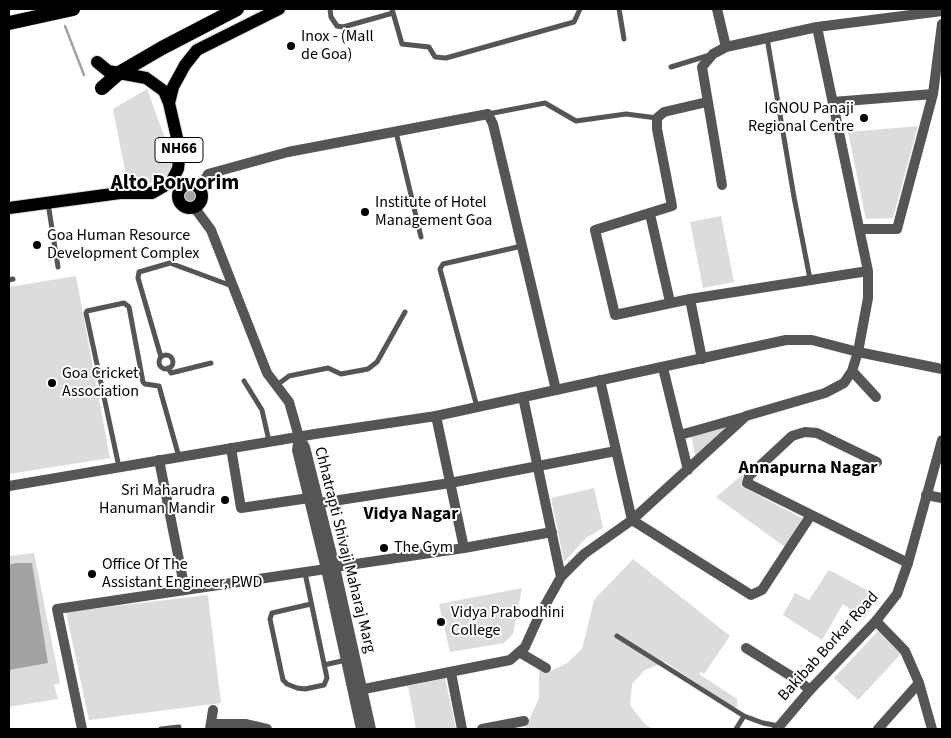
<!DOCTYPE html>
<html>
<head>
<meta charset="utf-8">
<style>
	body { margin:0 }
	#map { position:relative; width:951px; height:738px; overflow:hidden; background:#fff; font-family:"Source Sans 3",sans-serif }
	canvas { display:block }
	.frame { position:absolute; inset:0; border:10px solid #000; pointer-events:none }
</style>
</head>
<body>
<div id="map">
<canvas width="951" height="738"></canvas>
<div class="frame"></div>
</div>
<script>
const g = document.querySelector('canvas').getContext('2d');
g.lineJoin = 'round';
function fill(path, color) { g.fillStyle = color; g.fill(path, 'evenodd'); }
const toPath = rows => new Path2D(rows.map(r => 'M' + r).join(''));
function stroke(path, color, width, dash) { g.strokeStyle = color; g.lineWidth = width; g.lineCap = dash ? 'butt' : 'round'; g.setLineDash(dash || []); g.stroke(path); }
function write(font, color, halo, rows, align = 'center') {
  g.font = font + ' "Source Sans 3",sans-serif'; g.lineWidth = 4; g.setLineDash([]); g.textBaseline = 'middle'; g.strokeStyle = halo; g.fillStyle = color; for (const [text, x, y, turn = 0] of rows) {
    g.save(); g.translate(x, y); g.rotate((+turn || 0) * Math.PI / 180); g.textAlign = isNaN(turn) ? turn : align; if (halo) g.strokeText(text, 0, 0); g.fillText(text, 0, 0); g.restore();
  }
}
fill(toPath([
	[147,89,173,160,171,174,162,182,128,186,113,109],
	[918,126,893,218,866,219,848,132],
	[721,216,734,282,703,288,690,222],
	[76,276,110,458,9,474,9,287],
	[731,425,695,456,691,435],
	[743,474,741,486,802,518,785,547,716,497],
	[594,488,603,528,586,538,564,562,551,498],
	[34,553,60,683,54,685,58,699,9,707,9,556],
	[633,559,730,636,704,674,700,672,699,674,737,699,737,707,733,707,665,662,645,670,632,684,630,705,644,723,652,729,525,729,539,698,539,671,549,672,567,663,582,649,594,600],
	[829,570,880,597,864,618,843,604,822,640,783,615,795,593,809,600],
	[522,588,513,634,504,643,450,652,439,604],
	[208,595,221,703,89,720,66,612],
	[878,631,901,654,858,700,834,678],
	[445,678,456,729,416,729,408,686]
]), '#dcdcdc');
fill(toPath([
	'183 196a7 7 0 1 1 14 0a7 7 0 1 1-14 0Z',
	[16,563,32,563,48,663,9,670,9,565]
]), '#a3a3a3');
stroke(toPath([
	[65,26,84,75]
]), '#a3a3a3', 2.5);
const primary = toPath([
	[97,62,108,71,146,78,164,91,169,103],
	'178 196a12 12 0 1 1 24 0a12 12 0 1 1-24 0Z',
	[9,208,120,193,152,193,171,182,178,169,180,151,169,103,173,87,185,65,197,50,279,9]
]);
const trunk = toPath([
	[9,23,73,9],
	[102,88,119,73,162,48,237,9]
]);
stroke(primary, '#dbdbdb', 14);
stroke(trunk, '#dbdbdb', 15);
stroke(toPath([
	[330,9,331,17,337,26,343,27,393,13],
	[392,9,402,44,429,47,435,57,446,58,574,22,580,9],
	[619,9,624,39],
	[767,38,794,197,810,279],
	[671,67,710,55],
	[488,114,545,103,576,121,626,114,657,118],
	[396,132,421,237],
	[48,203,58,267],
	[9,280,13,279],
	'159 362a7 7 0 1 1 14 0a7 7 0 1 1-14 0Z',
	[161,357,138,278,139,272,170,263,232,286],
	[168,368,171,373,211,363],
	[244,381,262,410,269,441],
	[277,385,289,376,328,368,341,374,368,369,377,362,405,312],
	[477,407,440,269,443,264,522,246],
	[119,467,86,313,87,311,124,303,129,307,143,382,145,384,159,386,179,457],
	[305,573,327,678,324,685,305,689,297,688,287,684,283,680,270,619,272,613,311,604],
	[617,636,744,716],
	[324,665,346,660],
	[161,729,179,727,178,729],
	[736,729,744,716,763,723,779,726]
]), '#555', 5);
stroke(toPath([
	[717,9,726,47],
	[707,102,664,112,657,118,657,129,672,206,595,230,615,315,690,299,868,271],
	[833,102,933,94],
	[722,185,702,67,713,54,726,47,817,27,942,11],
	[200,189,208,174,288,152,488,114,493,124,556,390],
	[650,214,670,302],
	[861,229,897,229,933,94,942,24],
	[690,299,702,359],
	[663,368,688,470],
	[852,371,876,397],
	[600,380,632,520,751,595,762,590,811,515],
	[523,397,561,577],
	[436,416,464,548],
	[680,435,744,417],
	[231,448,241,508,309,498],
	[159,460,185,590],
	[877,462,817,433,805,432,792,436,749,476,747,483,908,563],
	[926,495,942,498],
	[320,503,450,483,616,451],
	[335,567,464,548,552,532],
	[876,621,905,651,919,683,932,729],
	[746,648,799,681,810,690],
	[519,652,546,668],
	[451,673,462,729],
	[354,691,510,660,525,647,539,616,561,577,584,554,632,520,746,416,825,393,844,383,852,371,858,352,868,298,868,271,817,27],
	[211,724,245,724,267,729],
	[82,729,57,609,326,569],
	[210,729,213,710],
	[482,729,524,721],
	[878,729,919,683]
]), '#555', 10);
stroke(toPath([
	[194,207,211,230,267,373,289,402,299,437,305,447,335,567,371,729],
	[299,437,297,450,326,569,361,729],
	[9,486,315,434,436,416,786,340,812,340,858,352,942,369],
	[777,729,810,690,876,621,897,594,908,563,942,440]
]), '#555', 10);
stroke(primary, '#000', 12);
stroke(trunk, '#000', 14);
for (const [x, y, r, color] of [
	[291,46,5,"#000"],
	[864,118,5,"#000"],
	[365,212,5,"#000"],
	[37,245,5,"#000"],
	[52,383,5,"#000"],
	[225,500,5,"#000"],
	[384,548,5,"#000"],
	[92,574,5,"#000"],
	[441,622,5,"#000"]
]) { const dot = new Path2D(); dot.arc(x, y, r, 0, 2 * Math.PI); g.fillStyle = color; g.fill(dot); stroke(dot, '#fff', 2); }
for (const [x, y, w] of [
	[179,150,48]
]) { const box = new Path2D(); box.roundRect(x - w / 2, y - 12.5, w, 25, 4); g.fillStyle = '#fff'; g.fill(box); stroke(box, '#000', 1); }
write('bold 15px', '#000', null, [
	["NH66",179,150]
]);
write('16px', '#000', '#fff', [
	["Inox - (Mall",301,37],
	["de Goa)",301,55],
	["IGNOU Panaji",854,109,"right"],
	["Regional Centre",854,127,"right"],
	["Institute of Hotel",375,203],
	["Management Goa",375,221],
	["Goa Human Resource",47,236],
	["Development Complex",47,254],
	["Goa Cricket",62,374],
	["Association",62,392],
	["Sri Maharudra",215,491,"right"],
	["Hanuman Mandir",215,509,"right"],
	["The Gym",394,548],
	["Office Of The",102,565],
	["Assistant Engineer, PWD",102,583],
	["Vidya Prabodhini",451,613],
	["College",451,631]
], 'left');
write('16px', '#000', '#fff', [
	["Chhatrapti Shivaji Maharaj Marg",344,550,76],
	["Bakibab Borkar Road",829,647,-48]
]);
write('bold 18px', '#000', '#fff', [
	["Annapurna Nagar",808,469],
	["Vidya Nagar",411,515]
]);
write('bold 21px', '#000', '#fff', [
	["Alto Porvorim",175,184]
]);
</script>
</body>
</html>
